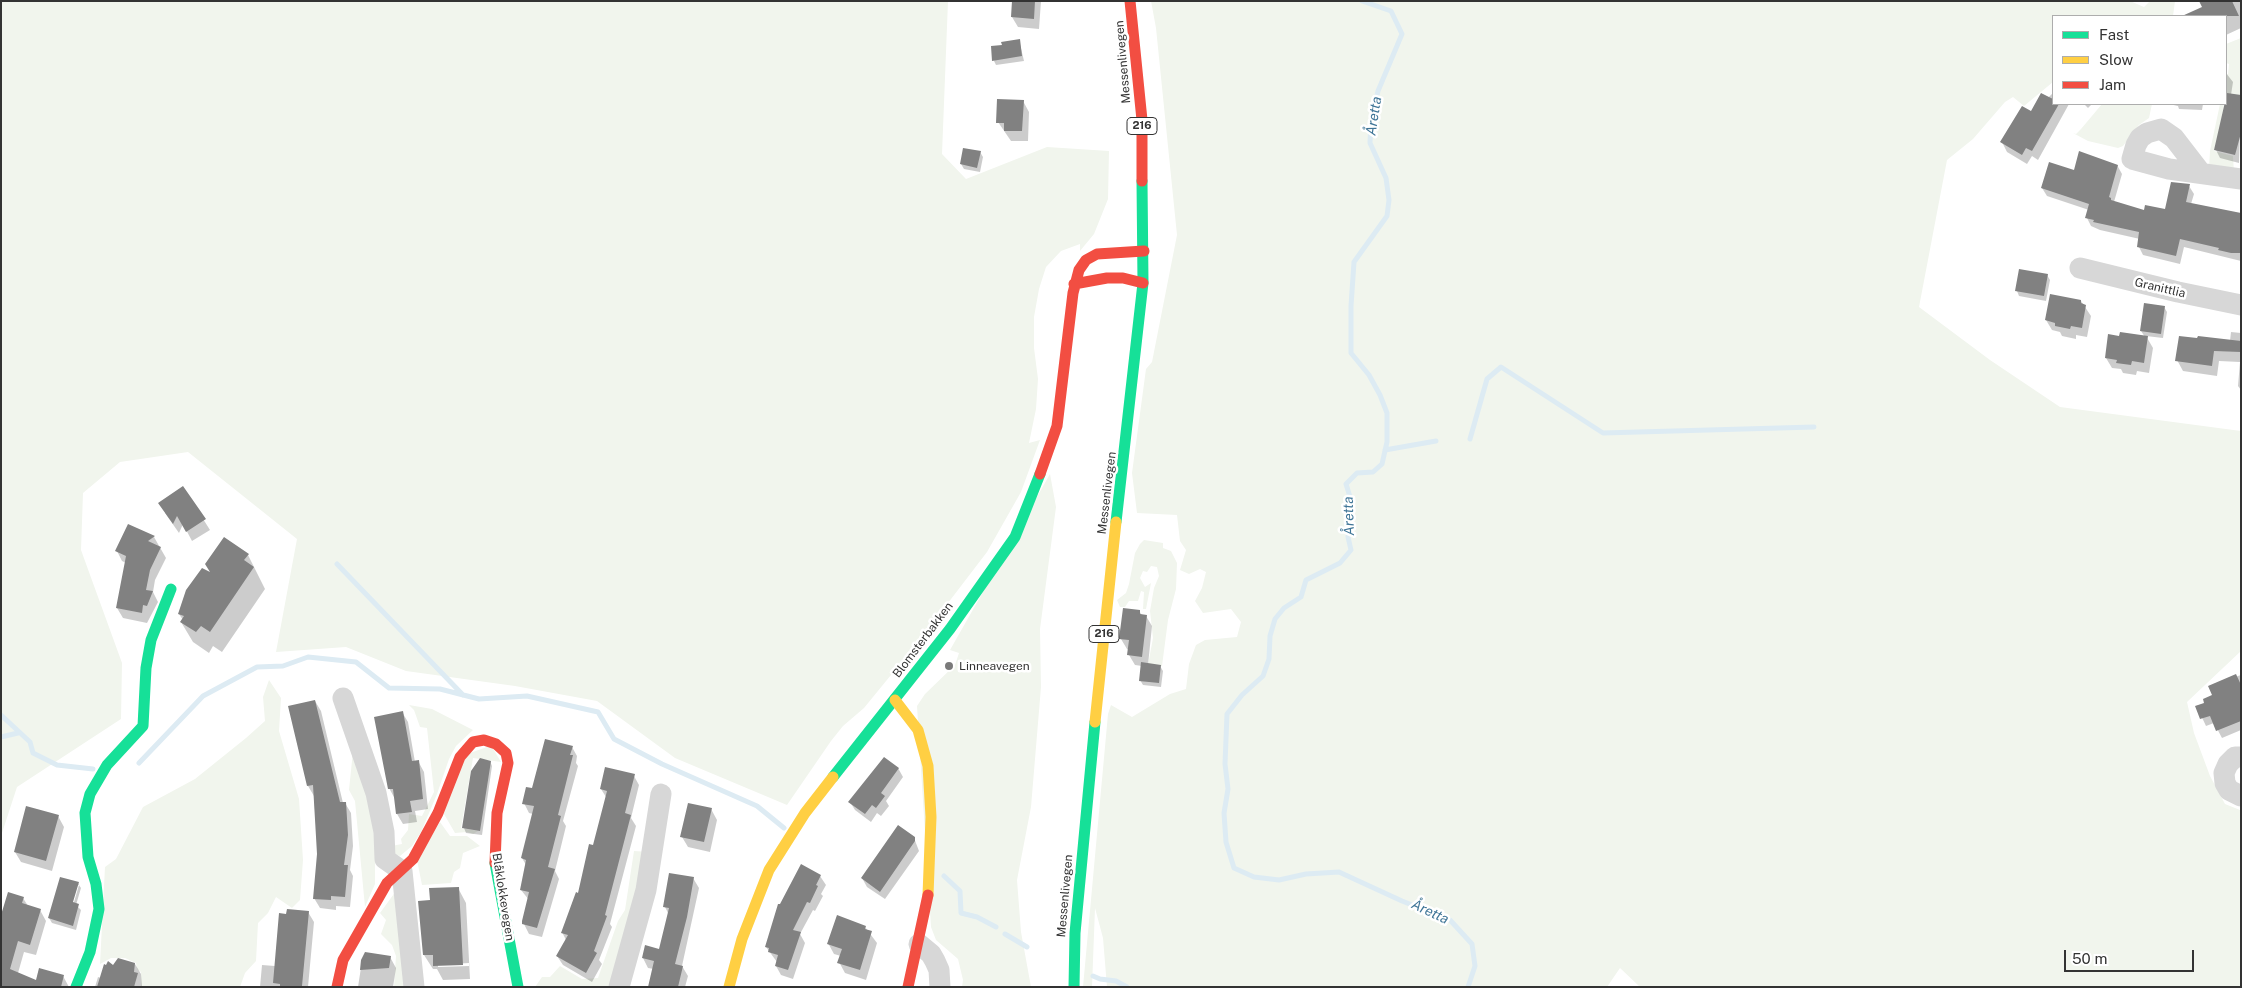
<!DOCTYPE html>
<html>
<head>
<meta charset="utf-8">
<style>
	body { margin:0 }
	#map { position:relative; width:2242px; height:988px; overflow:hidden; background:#fff; font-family:"Public Sans",sans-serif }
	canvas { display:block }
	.frame { position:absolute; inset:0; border:2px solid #333; pointer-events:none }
	.legend { position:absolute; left:2052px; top:15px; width:175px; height:90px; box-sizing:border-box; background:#fff; border:1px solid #adadad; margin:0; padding:6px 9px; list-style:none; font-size:15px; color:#333 }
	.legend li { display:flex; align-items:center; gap:10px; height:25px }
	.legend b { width:25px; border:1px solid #adadad }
	.scale { position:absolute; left:2064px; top:950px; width:130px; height:22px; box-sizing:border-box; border:2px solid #333; border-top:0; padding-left:6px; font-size:15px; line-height:18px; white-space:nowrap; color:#333; -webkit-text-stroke:4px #fff; paint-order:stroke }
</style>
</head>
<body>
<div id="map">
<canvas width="2242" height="988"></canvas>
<div class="frame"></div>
<ul class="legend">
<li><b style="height:6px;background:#16e098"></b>Fast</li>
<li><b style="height:6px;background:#ffcf43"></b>Slow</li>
<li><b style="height:6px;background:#f24e42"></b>Jam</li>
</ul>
<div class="scale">50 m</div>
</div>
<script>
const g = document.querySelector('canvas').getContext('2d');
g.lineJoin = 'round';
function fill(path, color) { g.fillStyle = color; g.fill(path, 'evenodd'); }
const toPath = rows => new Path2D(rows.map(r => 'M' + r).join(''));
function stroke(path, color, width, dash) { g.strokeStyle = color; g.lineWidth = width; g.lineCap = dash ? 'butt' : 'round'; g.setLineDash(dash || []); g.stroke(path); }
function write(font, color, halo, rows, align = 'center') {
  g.font = font + ' "Public Sans",sans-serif'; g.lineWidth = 5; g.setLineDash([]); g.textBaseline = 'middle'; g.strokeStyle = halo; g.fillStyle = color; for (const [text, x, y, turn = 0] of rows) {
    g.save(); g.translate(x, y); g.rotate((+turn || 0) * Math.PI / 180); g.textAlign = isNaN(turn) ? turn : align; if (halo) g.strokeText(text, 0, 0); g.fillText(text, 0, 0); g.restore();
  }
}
fill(toPath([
	[1,1,948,1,942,154,966,179,1047,147,1109,151,1108,199,1094,234,1080,251,1080,244,1061,251,1046,267,1039,289,1034,317,1034,348,1038,379,1036,409,1029,443,1040,440,1021,492,987,552,922,637,864,708,843,726,831,741,787,805,675,758,597,701,515,686,406,671,346,647,276,652,297,539,188,452,120,462,83,493,81,550,122,663,121,719,17,787,1,836],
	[1151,1,2130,1,2144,7,2150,1,2175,1,2173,16,2053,16,2053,82,2024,106,2013,97,2005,102,1973,139,1947,160,1919,307,1990,360,2060,407,2241,431,2241,651,2187,702,2194,733,2210,776,2225,804,2240,810,2241,813,2241,987,1640,987,1620,968,1607,987,1107,987,1103,938,1095,908,1092,987,1083,987,1108,714,1111,705,1132,717,1170,694,1186,689,1189,664,1196,645,1205,640,1237,637,1241,622,1231,609,1203,613,1195,601,1202,588,1206,572,1200,569,1189,574,1180,570,1186,550,1180,541,1177,515,1137,513,1132,473,1146,369,1152,362,1177,235,1156,28],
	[2241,38,2241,96,2226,94,2226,74,2228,74,2229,64,2226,63,2226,44],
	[2102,104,2152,104,2149,118,2139,125,2123,146,2118,148,2088,141,2073,133,2076,134,2081,129],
	[2220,104,2224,104,2220,129,2214,151,2233,156,2234,173,2209,168,2210,151],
	[1050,474,1056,507,1040,629,1041,687,1031,807,1017,880,1021,932,1031,987,962,987,963,980,958,959,936,940,931,927,917,706,925,694,955,665,959,653,950,650],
	[1144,540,1163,543,1163,548,1171,551,1177,563,1176,589,1168,620,1162,666,1148,665,1153,638,1150,611,1154,588,1159,576,1157,567,1151,566,1147,572,1143,571,1140,578,1145,587,1151,583,1146,609,1143,609,1144,592,1141,591,1138,601,1129,601,1125,607,1120,607,1117,600,1126,593,1129,584,1135,553,1140,544],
	[269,680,281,698,279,731,299,799,303,860,300,900,292,908,276,897,268,913,258,923,256,961,245,973,240,987,141,987,141,972,137,969,136,963,125,958,111,958,100,964,105,867,116,859,143,807,195,779,246,738,265,721,263,697],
	[409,705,432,709,473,730,456,746,449,759,437,794,421,832,412,846,400,856,395,854,391,846,402,844,401,839,408,830,409,814,422,816,434,792,427,728,420,727,414,710],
	[487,747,492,747,501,762,473,758,461,828,478,831,473,834,467,832,455,833,444,814,445,806,464,759,470,753],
	[353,751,375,820,375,884,365,907,355,801,349,790],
	[440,822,450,836,467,836,480,846,463,853,460,868,454,872,451,883,422,885,417,860],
	[634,851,649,852,610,985,605,987,535,987,542,977,550,977,560,966,582,979,598,978,618,921,625,910],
	[396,891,404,987,394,987,396,956,392,945,381,934,386,920,380,913]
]), '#f1f5ed');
fill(toPath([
	[1013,1,1041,1,1039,29,1018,27,1012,17],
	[2217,1,2241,1,2241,28,2226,35,2226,16,2202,16,2198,10],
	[1019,40,1024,61,996,65,994,61,1003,46],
	[2226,73,2233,82,2231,95,2241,96,2239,163,2220,158,2216,150,2225,105,2220,104,2226,104],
	[2053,93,2053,104,2069,104,2038,160,2032,156,2027,164,2007,152,2002,142],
	[1023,101,1029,112,1028,141,1011,141,998,122],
	[2084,104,2092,104,2088,108],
	[2169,104,2203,104,2202,110,2179,109,2178,106],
	[964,149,980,152,983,157,980,172,964,169,961,164],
	[2080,153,2117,165,2122,174,2114,202,2145,211,2166,211,2189,186,2194,194,2191,204,2241,221,2241,261,2184,247,2180,264,2143,255,2139,247,2140,239,2100,230,2091,226,2087,218,2089,210,2047,196,2042,188,2075,172],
	[2047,275,2050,280,2046,301,2019,296,2017,291],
	[2081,301,2091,316,2087,337,2076,335,2076,339,2062,336,2060,332,2052,330,2046,320],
	[2164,307,2167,312,2163,338,2146,336,2153,348,2149,373,2137,371,2136,375,2123,373,2121,369,2112,368,2106,358,2120,337,2145,337,2141,331],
	[2231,332,2241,333,2241,390,2238,386,2240,362,2219,361,2217,376,2183,371,2177,360,2230,341],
	[183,487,210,530,192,541,183,524,179,533,165,513],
	[129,526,154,537,166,558,155,580,153,592,158,602,147,623,123,618,117,608,126,563,122,561,117,551],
	[248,555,265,589,222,652,213,646,209,653,193,642,181,622,183,620,179,614,213,575],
	[1139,611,1142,615,1146,616,1152,626,1148,665,1160,666,1163,671,1161,687,1143,685,1140,680,1142,666,1135,665,1129,655,1129,650,1127,649,1121,639],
	[2241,675,2241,730,2222,738,2214,723,2206,726,2197,707,2206,704,2213,696,2209,686],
	[315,701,321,711,343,803,345,803,351,813,353,846,350,870,353,876,350,907,336,906,336,910,320,908,314,898,318,854,314,796,308,786],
	[402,712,408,722,415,762,418,761,424,772,428,809,415,811,417,822,403,824,397,814,395,799,389,788],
	[572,747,577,756,576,763,578,766,563,821,566,826,555,871,559,879,542,937,529,934,524,924,529,900,521,890,526,865,522,858,533,814,529,813,524,803,533,790],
	[490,761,492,766,482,835,466,833,464,828],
	[898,768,903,777,886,801,889,806,881,816,877,813,871,822,855,810,850,802],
	[634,776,639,785,631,818,636,826,610,924,612,927,599,960,602,964,592,982,563,965,557,956,566,940,562,932,579,894,594,846,606,797,601,789],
	[711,809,717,820,710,852,688,847,682,837],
	[58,816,64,827,52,871,21,862,15,852],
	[914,838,919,851,885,899,867,887,862,878],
	[820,876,826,885,821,894,823,896,815,911,813,910,800,934,805,943,793,979,781,975,776,966,777,962,766,947],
	[693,878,699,888,682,966,688,976,685,987,649,987,654,969,648,968,643,958,660,951,669,915,665,907],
	[78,883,79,885,77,885,70,908,72,909,79,885,81,888,76,905,81,910,76,930,52,923,49,918],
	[458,888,466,903,470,979,443,980,437,969,433,969,424,955,431,901],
	[469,963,469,966,438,967,438,965],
	[23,898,28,906,40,910,46,921,36,955,24,952,18,973,36,981,63,976,69,987,1,987],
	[308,912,314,922,308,987,260,987,262,965,275,966,288,915],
	[865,927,877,943,866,980,845,973,839,962,841,956,834,954,828,943],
	[390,957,396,968,393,987,358,987,362,961],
	[135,964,141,974,142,987,95,987,98,977,101,978,113,966]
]), '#0003');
stroke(toPath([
	[1362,1,1391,11,1402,34,1378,91,1371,121,1370,143,1386,178,1389,200,1387,216,1354,262,1351,306,1351,353,1369,375,1380,395,1387,413,1387,442,1382,464,1373,472,1357,473,1346,484,1351,500,1348,537,1351,550,1340,563,1306,580,1301,597,1284,608,1275,619,1270,636,1269,659,1263,676,1242,695,1227,714,1225,764,1228,789,1224,813,1226,842,1234,868,1254,877,1279,880,1306,874,1339,872,1402,901,1450,920,1472,944,1475,966,1468,987],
	[1470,439,1487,379,1501,367,1603,433,1814,427],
	[1385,450,1436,441],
	[337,564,463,695],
	[1,715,30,742,33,753,57,765,93,769],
	[1,737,18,733],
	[139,763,203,696,257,667,283,666,308,657,356,662,389,688,440,689,479,699,527,696,598,712,614,739,662,764,757,806,784,828],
	[944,876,960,891,961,913,977,917,996,927],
	[1005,934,1027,947],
	[1093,976,1100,979,1116,981,1127,987]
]), '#ddebf3', 5);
fill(toPath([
	[1012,1,1035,1,1034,19,1011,17],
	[2199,1,2232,1,2239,16,2182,16,2202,7],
	[1020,39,1022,56,992,61,991,46,1002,45,1001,42],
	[2041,93,2053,99,2053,104,2059,104,2032,151,2026,148,2022,155,2000,142,2022,106,2031,111],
	[2227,93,2241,95,2241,133,2235,155,2214,150],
	[997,99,1024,100,1022,131,1004,131,1004,123,996,123],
	[963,148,981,151,977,168,960,164],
	[2079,151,2118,165,2109,197,2111,198,2111,200,2144,210,2145,205,2165,209,2171,182,2190,184,2186,202,2241,213,2241,253,2231,253,2218,250,2219,248,2180,239,2176,256,2137,247,2139,232,2093,222,2094,220,2085,218,2089,204,2041,188,2049,162,2074,170],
	[2019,269,2048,274,2044,296,2015,291],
	[2050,294,2081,300,2081,303,2086,305,2082,328,2071,326,2070,329,2055,326,2055,323,2045,320],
	[2144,303,2165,306,2161,334,2140,331],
	[2120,332,2148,336,2144,363,2132,361,2131,365,2116,363,2117,360,2105,358,2108,334,2119,336],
	[2179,336,2197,338,2198,336,2241,341,2241,352,2214,351,2212,366,2175,361],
	[183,486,206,519,186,532,177,516,173,524,158,503],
	[128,524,155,536,148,541,161,547,150,570,146,590,153,591,147,606,143,605,142,613,116,608,126,556,115,551],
	[224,537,249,554,244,560,254,567,210,632,201,626,196,632,180,622,184,616,178,614,186,590,202,568,210,572,205,564],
	[1123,608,1140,610,1140,614,1147,615,1142,657,1127,655,1129,640,1119,639],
	[1141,662,1161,665,1159,683,1139,681],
	[2236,674,2241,685,2241,721,2216,731,2210,716,2200,719,2195,706,2204,703,2203,699,2212,695,2208,686],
	[315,700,340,802,346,802,348,835,344,865,348,865,345,897,331,896,331,900,313,899,317,854,313,785,307,786,288,706],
	[403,711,412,761,419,760,423,799,410,801,412,812,396,814,393,789,388,789,374,717],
	[545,739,573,746,570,755,573,755,558,815,561,816,548,867,555,869,537,928,522,924,522,921,529,892,520,890,526,860,521,858,534,806,522,804,526,787,532,788],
	[884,757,899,768,881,793,885,796,876,808,872,805,865,814,848,802],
	[480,758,491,761,480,831,462,828,471,771],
	[605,767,635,774,625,813,631,815,605,915,607,916,594,951,597,953,586,973,556,956,568,935,561,933,576,892,578,893,589,844,593,845,607,791,600,789],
	[688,803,712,808,704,842,680,837],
	[26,806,59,815,46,861,14,852],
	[898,825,915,837,915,841,880,892,861,878],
	[801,864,821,875,816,885,818,886,810,903,807,902,793,930,801,932,788,970,775,966,778,955,768,952,769,948,765,947,778,904,780,904],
	[669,873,694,877,687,917,675,964,683,966,678,987,648,987,654,961,642,958,645,945,659,949,669,908,663,907],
	[60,877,79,882,73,902,79,904,73,926,48,918],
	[459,887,463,965,433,966,433,955,423,955,418,901,430,900,429,888],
	[8,892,24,897,22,903,41,909,30,945,18,941,10,969,36,980,39,968,64,975,61,987,1,987,1,915],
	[287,909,309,911,302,986,299,987,280,987,280,984,273,983,279,913,286,914],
	[837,915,866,926,865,929,872,931,860,970,837,963,842,949,827,944],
	[365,952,391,956,389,968,360,970,361,960],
	[118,958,135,963,134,972,138,973,134,987,97,987,104,964,106,965,108,961,113,965]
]), '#818181');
stroke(toPath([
	[2201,173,2174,138,2161,129,2147,133,2140,138,2136,145,2132,159,2169,169,2241,179],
	[2080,268,2178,292,2241,305],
	[343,698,376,793,384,832,385,859,402,871,414,987],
	[2241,757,2235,757,2228,764,2224,773,2225,783,2229,790,2241,796],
	[919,944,931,954,935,961,939,970,940,987],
	[619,987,646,890,661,794]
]), '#d7d7d7', 21);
stroke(toPath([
	[1116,522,1143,283,1142,181],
	[833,777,950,629,1015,537,1040,474],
	[495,863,518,987],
	[76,987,90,952,99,909,96,884,88,857,85,813,90,794,107,765,143,726,146,668,151,640,171,589],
	[1074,987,1075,933,1095,722]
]), '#16e098', 11);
stroke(toPath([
	[895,700,918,730,928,766,931,817,928,895],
	[1095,722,1116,522],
	[729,987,742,939,769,870,805,813,833,777]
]), '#ffcf43', 11);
stroke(toPath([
	[1130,1,1142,120,1142,181],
	[1074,284,1107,278,1123,278,1143,283],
	[1040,474,1057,426,1073,293,1079,270,1086,260,1097,254,1144,251],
	[337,987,343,960,387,883,413,859,438,813,460,757,473,742,484,740,496,744,506,753,508,763,497,813,495,863],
	[908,987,928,895]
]), '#f24e42', 11);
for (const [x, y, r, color] of [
	[949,666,5,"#7a7a7a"]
]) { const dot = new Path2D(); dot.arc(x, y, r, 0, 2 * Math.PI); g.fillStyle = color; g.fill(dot); stroke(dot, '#fff', 2); }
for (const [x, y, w] of [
	[1142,126,30],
	[1104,634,30]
]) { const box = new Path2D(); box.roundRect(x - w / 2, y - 8.5, w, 17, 4); g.fillStyle = '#fff'; g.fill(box); stroke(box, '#333', 1); }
write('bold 11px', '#333', null, [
	["216",1142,126],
	["216",1104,634]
]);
write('12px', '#333', '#fff', [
	["Messenlivegen",1123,62,-95],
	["Granittlia",2160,288,13],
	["Messenlivegen",1107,493,-83],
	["Blomsterbakken",923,640,-53],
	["Messenlivegen",1065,896,-85],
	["Blåklokkevegen",503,897,81]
]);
write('12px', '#333', '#fff', [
	["Linneavegen",959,666]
], 'left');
write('italic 14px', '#3f7597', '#fff', [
	["Åretta",1374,116,-81],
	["Åretta",1349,516,-92],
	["Åretta",1430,912,25]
]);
</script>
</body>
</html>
